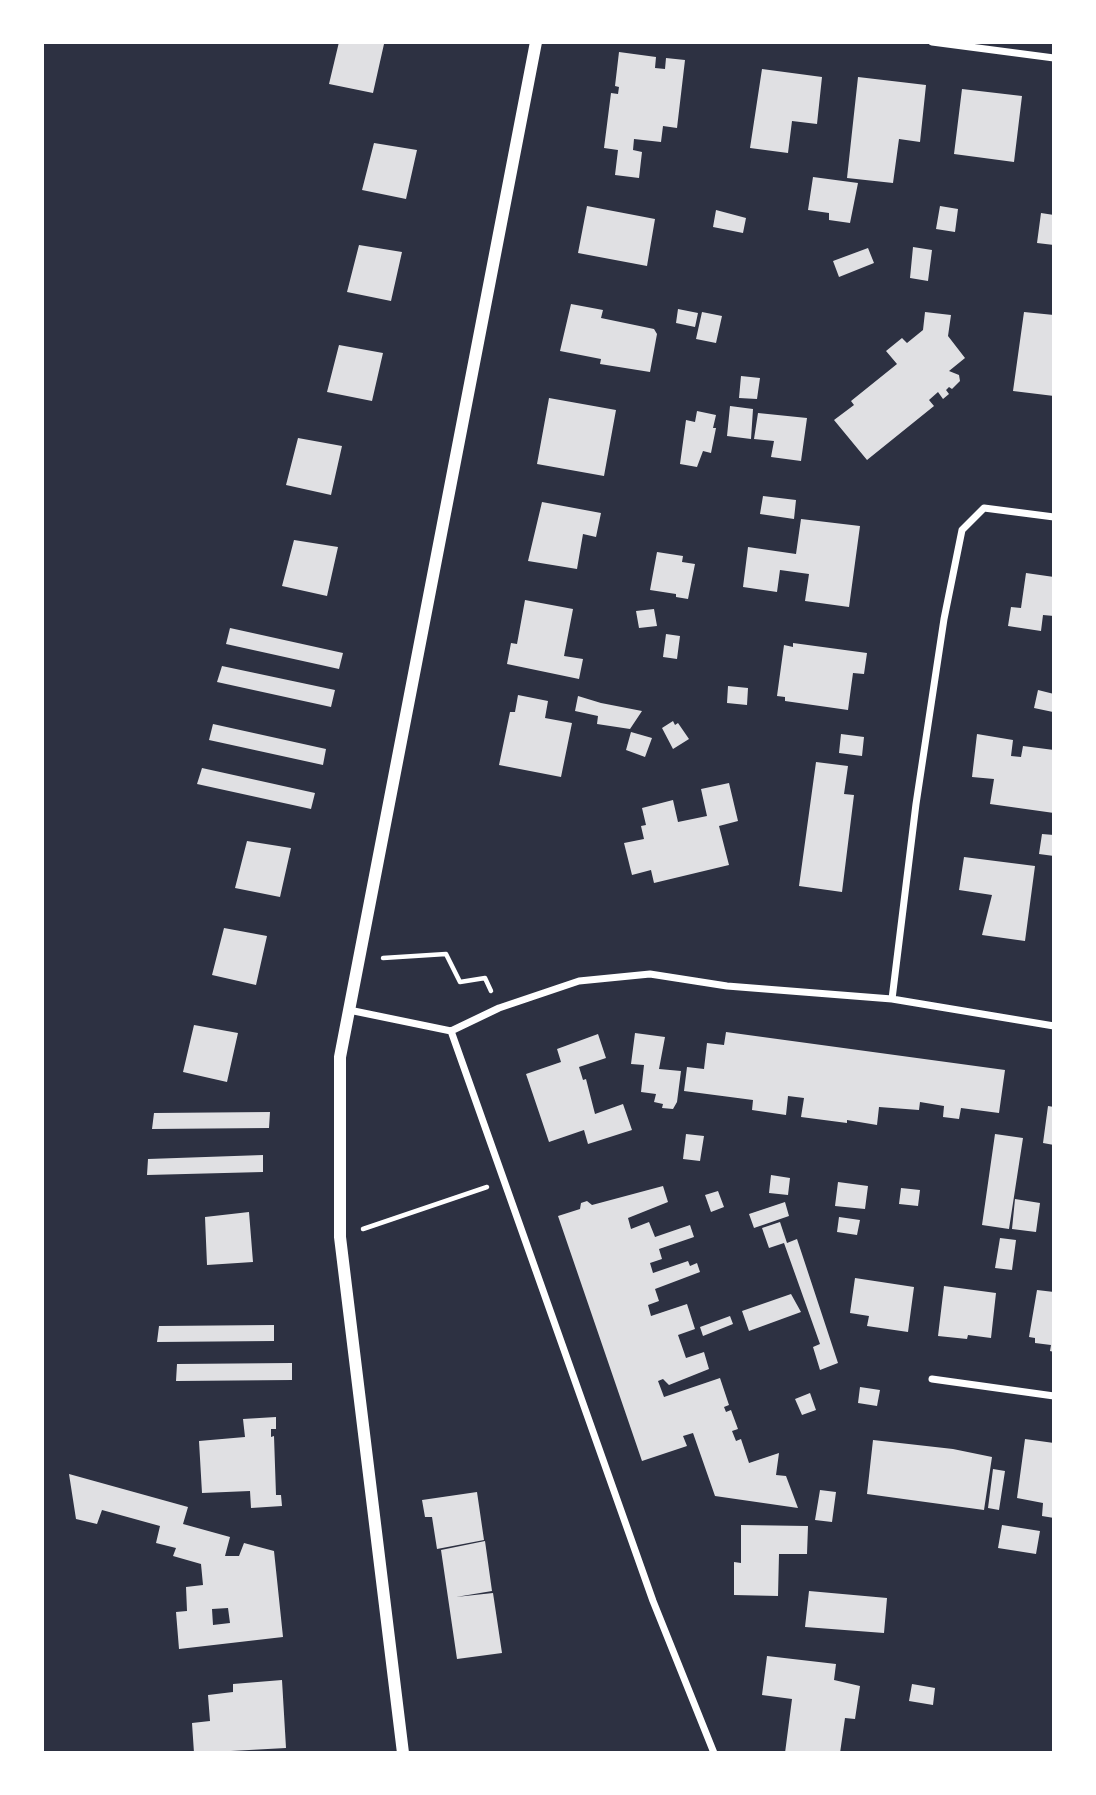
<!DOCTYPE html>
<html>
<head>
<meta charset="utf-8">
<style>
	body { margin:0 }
	#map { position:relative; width:1096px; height:1795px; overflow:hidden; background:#2d3142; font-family:"Alegreya Sans",sans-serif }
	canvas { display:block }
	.frame { position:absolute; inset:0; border:44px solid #fff; pointer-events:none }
</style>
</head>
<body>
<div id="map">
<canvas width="1096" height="1795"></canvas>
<div class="frame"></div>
</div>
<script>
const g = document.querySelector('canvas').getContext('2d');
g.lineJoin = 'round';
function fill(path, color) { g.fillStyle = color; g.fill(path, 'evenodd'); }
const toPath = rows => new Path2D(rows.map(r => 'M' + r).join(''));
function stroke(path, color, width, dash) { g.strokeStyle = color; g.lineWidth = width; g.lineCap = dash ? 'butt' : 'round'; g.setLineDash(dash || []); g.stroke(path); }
fill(toPath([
	[339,42,384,44,373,93,329,84],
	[619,52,656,57,655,68,665,69,666,58,685,60,677,128,663,126,661,142,634,139,633,150,642,152,639,178,615,175,618,150,604,148,611,93,618,94,619,87,615,86],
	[762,69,822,77,817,124,792,121,788,153,750,148],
	[858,77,926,85,920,142,899,139,893,183,847,178],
	[962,89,1022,96,1014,162,954,154],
	[374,143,417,150,406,199,362,190],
	[813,177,858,183,850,223,829,220,829,213,808,210],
	[587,206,655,219,647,266,578,253],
	[940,206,958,209,955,232,936,229],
	[716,210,746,218,743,233,713,227],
	[1041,213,1054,215,1054,245,1037,243],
	[359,245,402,252,391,301,347,292],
	[913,247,932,250,928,281,910,278],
	[868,248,874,263,839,277,833,261],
	[571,304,603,310,601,318,654,329,657,334,650,372,600,364,601,359,560,351],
	[678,309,698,313,695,327,676,323],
	[702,312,722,316,716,343,696,339],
	[925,312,951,315,948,336,965,358,949,371,959,375,960,381,952,389,949,387,946,390,949,394,943,399,938,392,929,400,934,406,867,460,834,420,854,405,851,401,897,364,886,351,902,338,907,343,923,330],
	[1024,312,1054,315,1054,396,1013,391],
	[339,345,383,353,372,401,327,392],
	[741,376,760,378,757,399,739,398],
	[549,398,616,410,604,476,537,464],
	[730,406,753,409,751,439,727,436],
	[697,411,716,415,713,428,716,428,711,453,703,451,697,467,680,464,686,420,695,422],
	[758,413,807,418,801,461,771,457,774,441,754,439],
	[298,438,342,446,331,495,286,485],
	[763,496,796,500,794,519,760,514],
	[542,502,601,513,596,537,583,534,577,569,528,561],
	[801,519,860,526,849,607,805,601,809,574,780,570,777,592,743,587,748,547,796,554],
	[294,540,338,547,327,596,282,586],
	[657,552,683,556,682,562,695,564,688,599,676,597,676,594,650,590],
	[1026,573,1054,577,1054,616,1043,615,1041,631,1008,626,1011,607,1021,608],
	[525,600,573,609,564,656,583,659,579,679,507,664,511,643,517,644],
	[654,609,657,626,639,628,636,611],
	[230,628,343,653,339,669,226,644],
	[666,634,680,636,677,659,663,657],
	[793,643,867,653,864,674,853,673,848,710,785,701,785,697,777,696,784,645,793,647],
	[222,666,335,690,331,707,217,682],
	[728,686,748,688,747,705,727,703],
	[1038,690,1054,694,1053,712,1034,708],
	[518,695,548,701,545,718,572,723,561,777,499,765,510,712,515,712],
	[578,696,601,703,642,711,630,729,597,724,598,716,575,711],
	[673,721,675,725,678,723,689,739,673,749,662,728],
	[213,724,326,749,323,765,209,740],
	[631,732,652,738,645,757,626,750],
	[841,734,864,737,862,756,839,753],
	[977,734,1013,740,1011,756,1021,757,1023,746,1054,750,1054,813,990,804,994,779,972,777],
	[816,762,848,766,844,794,854,795,842,892,799,886],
	[202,768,315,793,311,809,197,784],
	[729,783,738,821,719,826,729,865,654,883,651,870,632,875,624,843,644,839,641,826,646,825,642,808,673,800,678,822,707,816,701,789],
	[1042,834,1054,835,1054,856,1039,854],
	[247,841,291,848,280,897,235,888],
	[964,857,1035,866,1025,941,982,935,992,895,959,890],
	[224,928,267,936,256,985,212,975],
	[194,1025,238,1033,227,1082,183,1072],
	[726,1032,1005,1070,999,1113,961,1108,959,1119,943,1117,944,1106,920,1102,919,1110,879,1107,877,1125,847,1120,847,1123,801,1117,804,1098,788,1096,786,1115,752,1110,753,1100,684,1091,687,1067,704,1069,707,1043,724,1045],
	[635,1033,665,1037,659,1069,681,1071,677,1102,673,1109,662,1108,663,1104,654,1102,656,1094,641,1092,644,1065,631,1064],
	[598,1034,606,1058,579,1067,583,1080,586,1079,595,1114,623,1104,632,1130,588,1144,584,1130,549,1142,526,1074,561,1062,557,1049],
	[1048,1106,1054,1107,1054,1145,1043,1143],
	[270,1112,269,1128,152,1129,154,1113],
	[686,1134,704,1136,700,1161,683,1159],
	[995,1134,1023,1138,1009,1229,982,1225],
	[263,1155,263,1172,147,1175,148,1159],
	[771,1175,790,1178,788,1195,769,1193],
	[838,1182,868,1186,865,1209,835,1206],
	[663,1186,668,1202,628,1218,631,1229,649,1222,655,1237,690,1225,694,1237,659,1249,662,1259,650,1263,653,1273,688,1261,690,1266,697,1263,700,1272,655,1289,659,1301,648,1305,651,1316,687,1304,695,1329,678,1335,686,1358,704,1352,709,1369,669,1385,663,1379,658,1381,664,1397,720,1378,729,1405,724,1407,726,1412,731,1410,738,1429,732,1431,736,1441,741,1439,749,1463,779,1453,776,1475,786,1476,798,1508,715,1496,693,1433,683,1436,687,1446,642,1461,558,1216,580,1209,581,1203,587,1201,592,1205],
	[901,1188,920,1190,918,1206,899,1204],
	[718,1191,724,1207,711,1212,705,1195],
	[1015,1199,1040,1203,1036,1232,1012,1229],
	[785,1202,789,1216,754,1228,749,1214],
	[249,1212,253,1262,207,1265,205,1217],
	[839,1217,860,1220,857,1235,837,1232],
	[780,1222,787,1243,797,1239,838,1363,820,1370,813,1347,820,1344,784,1243,769,1248,762,1228],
	[1000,1238,1016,1240,1012,1270,995,1268],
	[855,1278,914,1287,908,1332,867,1326,869,1316,850,1313],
	[944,1286,996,1293,991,1338,968,1335,967,1339,938,1336],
	[1037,1290,1054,1292,1054,1352,1050,1351,1051,1345,1035,1343,1035,1338,1029,1337],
	[791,1294,801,1312,749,1331,742,1311],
	[730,1316,733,1324,703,1336,700,1327],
	[274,1325,274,1341,157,1342,159,1326],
	[292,1363,292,1380,176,1381,177,1364],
	[860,1387,880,1390,877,1406,858,1403],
	[810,1393,816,1410,802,1415,795,1399],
	[276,1417,276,1429,271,1429,271,1437,274,1436,276,1495,281,1495,282,1506,251,1508,250,1491,202,1493,199,1441,245,1437,243,1419],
	[1025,1439,1054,1443,1054,1518,1042,1516,1043,1503,1017,1498],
	[873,1440,953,1449,992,1457,984,1510,867,1494],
	[993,1469,1005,1471,999,1510,988,1508],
	[69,1474,188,1507,183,1524,230,1537,225,1556,239,1556,244,1543,274,1551,283,1637,179,1649,176,1612,187,1611,186,1587,203,1585,201,1564,173,1556,176,1548,156,1543,160,1526,102,1510,97,1524,76,1519],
	[228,1608,230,1623,213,1625,212,1609],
	[820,1490,836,1492,832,1522,815,1520],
	[477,1492,484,1540,437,1549,432,1517,425,1517,422,1500],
	[741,1525,808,1526,807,1554,779,1554,778,1596,734,1595,734,1562,741,1563],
	[1002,1525,1040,1531,1036,1554,998,1548],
	[485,1541,492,1591,456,1597,493,1593,502,1653,457,1659,441,1550],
	[809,1591,887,1598,884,1633,805,1627],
	[767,1656,836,1664,834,1680,860,1686,855,1719,845,1718,840,1753,785,1753,792,1699,762,1695],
	[282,1680,286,1748,194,1753,192,1723,210,1721,208,1695,233,1692,233,1684],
	[912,1684,935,1688,933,1705,909,1701]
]), '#e0e0e3');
stroke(toPath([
	[383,958,446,954,460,982,485,978,491,991],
	[363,1229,487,1187]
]), '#fff', 4.5);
stroke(toPath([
	[932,42,1054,58],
	[892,999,916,804,944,619,962,530,984,508,1054,517],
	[349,1010,451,1031,499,1008,579,981,650,974,727,986,892,999,1054,1026],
	[451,1031,653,1601,714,1753],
	[932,1379,1054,1396]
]), '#fff', 7);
stroke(toPath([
	[403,1753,340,1237,340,1057,536,42]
]), '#fff', 12);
</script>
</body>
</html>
